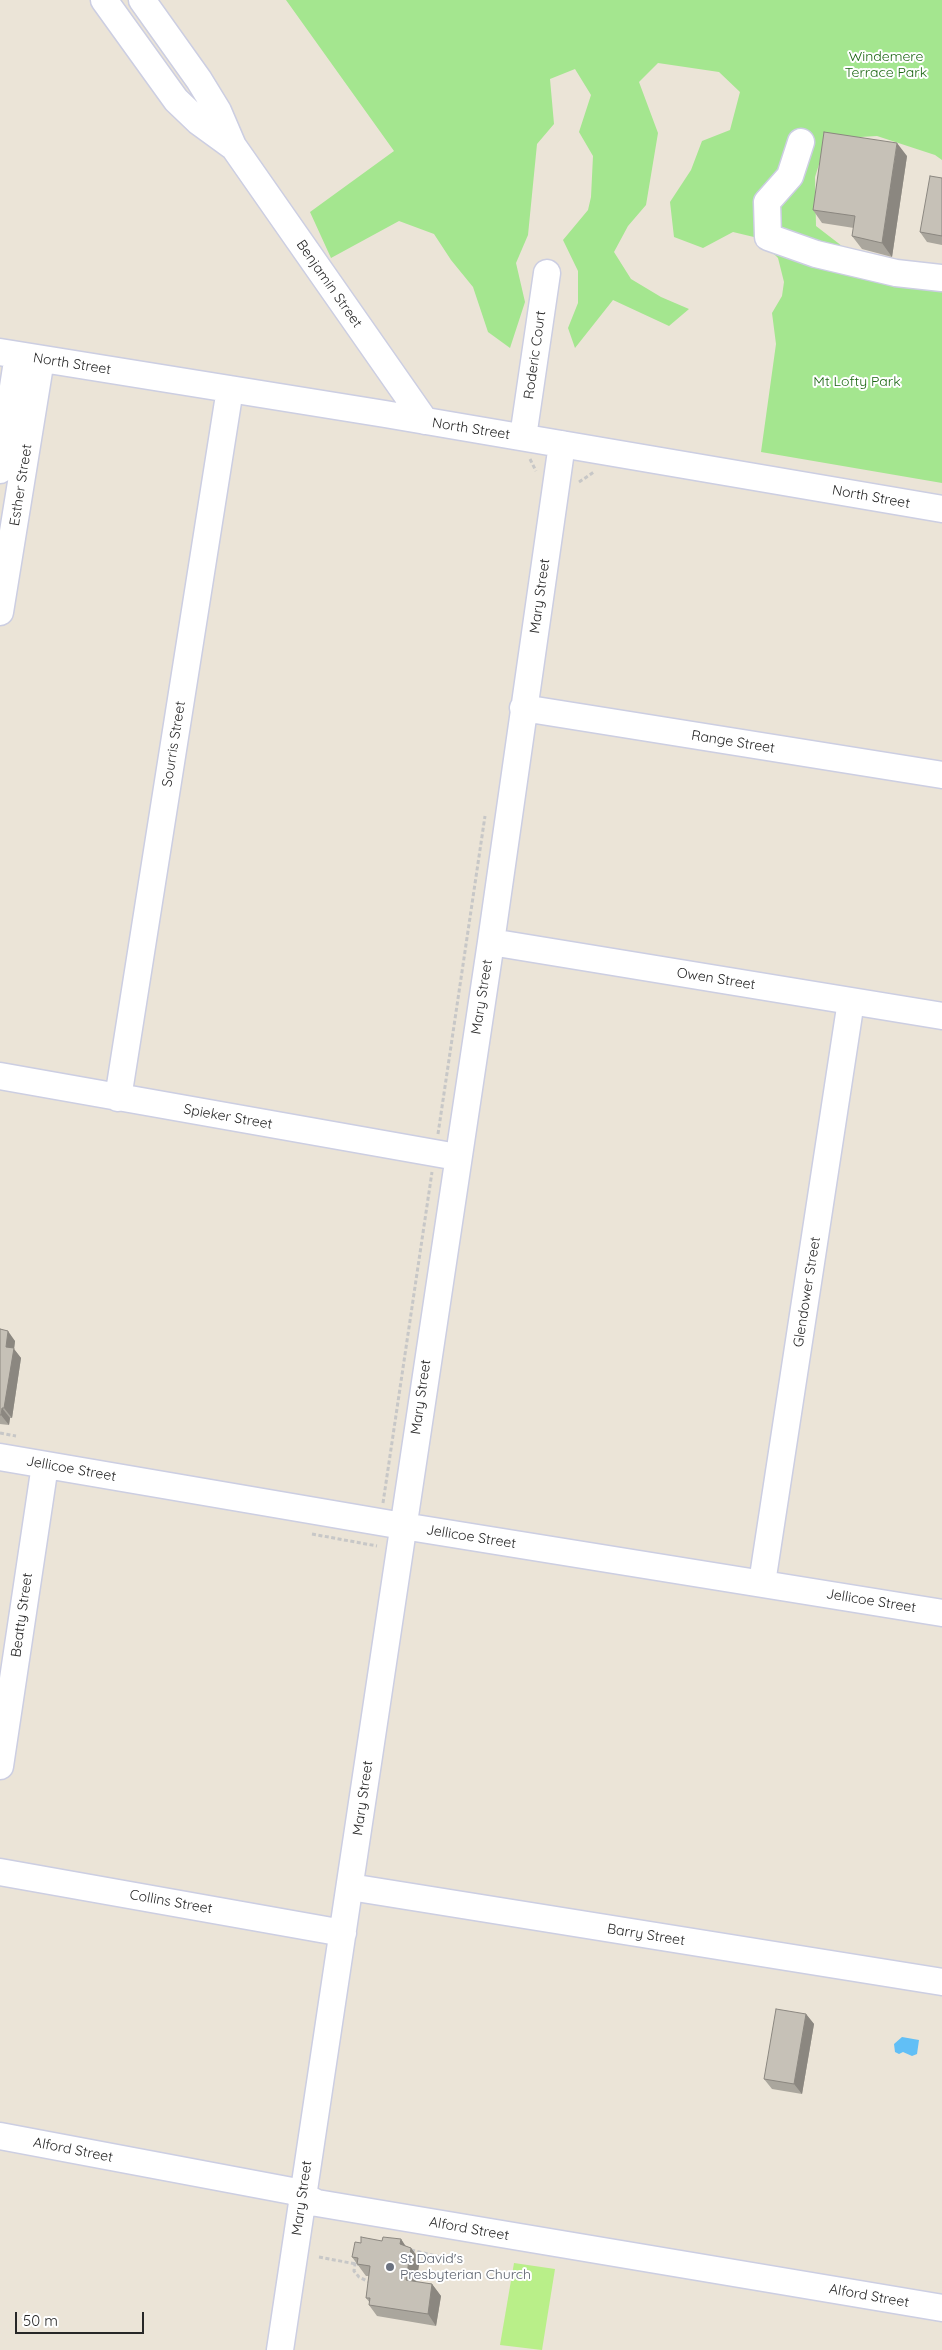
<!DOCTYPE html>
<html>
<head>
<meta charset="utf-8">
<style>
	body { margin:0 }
	#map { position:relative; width:942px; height:2350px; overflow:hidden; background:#ebe4d7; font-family:Quicksand,sans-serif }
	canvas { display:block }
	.scale { position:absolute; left:15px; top:2312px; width:129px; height:22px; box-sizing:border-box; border:2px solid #272727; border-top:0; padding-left:6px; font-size:15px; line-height:18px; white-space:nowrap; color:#272727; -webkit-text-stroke:4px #fff; paint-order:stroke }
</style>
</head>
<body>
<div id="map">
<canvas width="942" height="2350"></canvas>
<div class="scale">50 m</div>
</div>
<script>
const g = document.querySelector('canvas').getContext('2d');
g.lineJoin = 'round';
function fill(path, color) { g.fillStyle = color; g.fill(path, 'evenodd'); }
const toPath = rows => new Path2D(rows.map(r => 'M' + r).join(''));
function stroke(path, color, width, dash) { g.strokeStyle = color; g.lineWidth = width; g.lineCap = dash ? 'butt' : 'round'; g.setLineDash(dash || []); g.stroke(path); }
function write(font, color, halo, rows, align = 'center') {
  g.font = font + ' Quicksand,sans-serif'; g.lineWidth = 4; g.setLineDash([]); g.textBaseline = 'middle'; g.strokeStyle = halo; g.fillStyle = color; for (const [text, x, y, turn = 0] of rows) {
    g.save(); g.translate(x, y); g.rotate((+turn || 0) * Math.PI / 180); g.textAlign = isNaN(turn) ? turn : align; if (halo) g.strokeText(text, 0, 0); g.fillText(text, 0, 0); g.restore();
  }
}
fill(toPath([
	[286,0,942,0,942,160,935,155,877,136,827,139,815,177,816,226,851,253,942,267,942,483,761,452,776,344,772,313,782,296,784,282,778,258,758,238,733,232,703,248,674,237,670,202,691,170,702,141,730,130,740,92,719,72,658,63,639,82,658,133,646,205,628,226,614,252,631,279,661,297,689,309,669,326,613,300,575,348,568,328,578,303,578,271,563,240,588,210,591,197,593,156,579,132,591,95,575,69,550,79,554,124,537,144,528,235,516,263,525,302,510,348,488,332,473,287,451,260,434,234,399,221,331,258,310,212,394,151]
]), '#a4e68f');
fill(toPath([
	[514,2263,555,2269,542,2350,500,2345]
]), '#b9ef89');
fill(toPath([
	[902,2037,919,2040,917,2054,912,2056,903,2052,899,2054,895,2052,894,2044]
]), '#61bff6');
const minor = toPath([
	[104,0,176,100,199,122,232,146],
	[142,0,199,80,218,111,233,146,425,421],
	[801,142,790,176,767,202,768,237,816,254,896,273,942,278],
	[0,352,385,414,942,509],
	[523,437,547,273],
	[0,470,18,355],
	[0,612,41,359],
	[523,708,942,775],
	[491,942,942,1016],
	[0,1076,457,1157],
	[118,1098,230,389],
	[0,1457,403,1526,942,1613],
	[762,1583,851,1001],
	[0,1766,45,1465],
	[0,1872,343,1933],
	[350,1887,942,1982],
	[0,2136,292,2191,317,2203,942,2308],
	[280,2350,491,942,562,444]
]);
stroke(minor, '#cccee2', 29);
stroke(toPath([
	[530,459,536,471],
	[579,482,594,472],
	[438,1134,485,816],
	[0,1433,16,1436],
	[383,1503,432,1172],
	[312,1534,377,1546],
	[411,2250,445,2258],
	[356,2256,354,2271,359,2277,371,2283],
	[319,2257,361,2265]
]), '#c7c7c7', 3, [4, 2.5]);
stroke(minor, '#fff', 26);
fill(toPath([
	[907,156,892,257,862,249,852,236,854,228,822,223,813,210],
	[942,178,942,245,927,242,920,232],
	[0,1329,15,1341,14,1349,21,1358,12,1418,10,1418,9,1425,0,1424],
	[806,2014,814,2024,802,2094,772,2089,764,2079],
	[401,2239,405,2246,411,2248,420,2260,416,2282,432,2284,441,2296,436,2326,377,2316,369,2305,370,2303,366,2298,369,2276,366,2276,352,2257,382,2241]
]), '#aaa69d');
fill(toPath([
	[897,143,907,156,892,257,882,243],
	[8,1331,15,1341,14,1349,21,1358,12,1418,4,1408,6,1347],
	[2,1408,10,1418,9,1425,1,1415],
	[806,2014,814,2024,802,2094,794,2084],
	[401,2239,409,2251,400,2244],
	[411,2248,420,2260,414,2292,406,2280],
	[432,2284,441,2296,436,2326,428,2314]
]), '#8b8780');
const building = toPath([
	[824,132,897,143,882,243,852,236,855,216,813,210,824,132],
	[930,176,942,178,942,236,920,232,930,176],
	[0,1329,8,1331,6,1347,14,1348,4,1408,2,1408,1,1415,0,1415,0,1329],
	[776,2009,806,2014,794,2084,764,2079,776,2009],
	[361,2237,382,2241,383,2237,401,2239,400,2244,411,2248,406,2280,432,2284,428,2314,369,2305,370,2298,366,2298,370,2266,357,2264,358,2258,352,2257,355,2242,361,2243,361,2237]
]);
fill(building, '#c6c1b7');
stroke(building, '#8b8780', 1);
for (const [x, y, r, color] of [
	[390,2267,5,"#6b7280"]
]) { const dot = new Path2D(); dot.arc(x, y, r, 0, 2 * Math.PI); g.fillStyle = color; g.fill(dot); stroke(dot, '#fff', 2); }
write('14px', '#1d6714', '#fff', [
	["Windemere",886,57],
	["Terrace Park",886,73],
	["Mt Lofty Park",857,382]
]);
write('14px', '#272727', '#fff', [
	["Benjamin Street",329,284,55],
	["Roderic Court",535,355,-82],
	["North Street",72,364,9],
	["North Street",471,429,9],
	["Esther Street",21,485,-81],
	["North Street",871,497,10],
	["Mary Street",540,596,-82],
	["Range Street",733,742,9],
	["Sourris Street",174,744,-81],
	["Owen Street",716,979,9],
	["Mary Street",482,997,-81],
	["Spieker Street",228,1117,10],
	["Glendower Street",807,1292,-81],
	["Mary Street",421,1397,-82],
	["Jellicoe Street",71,1469,10],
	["Jellicoe Street",471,1537,9],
	["Jellicoe Street",871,1601,9],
	["Beatty Street",22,1615,-82],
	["Mary Street",363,1798,-82],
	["Collins Street",171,1902,10],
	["Barry Street",646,1935,9],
	["Alford Street",73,2150,11],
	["Mary Street",302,2198,-82],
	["Alford Street",469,2229,10],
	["Alford Street",869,2296,10]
]);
write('14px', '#5b616d', '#fff', [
	["St David's",400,2259],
	["Presbyterian Church",400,2275]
], 'left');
</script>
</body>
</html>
